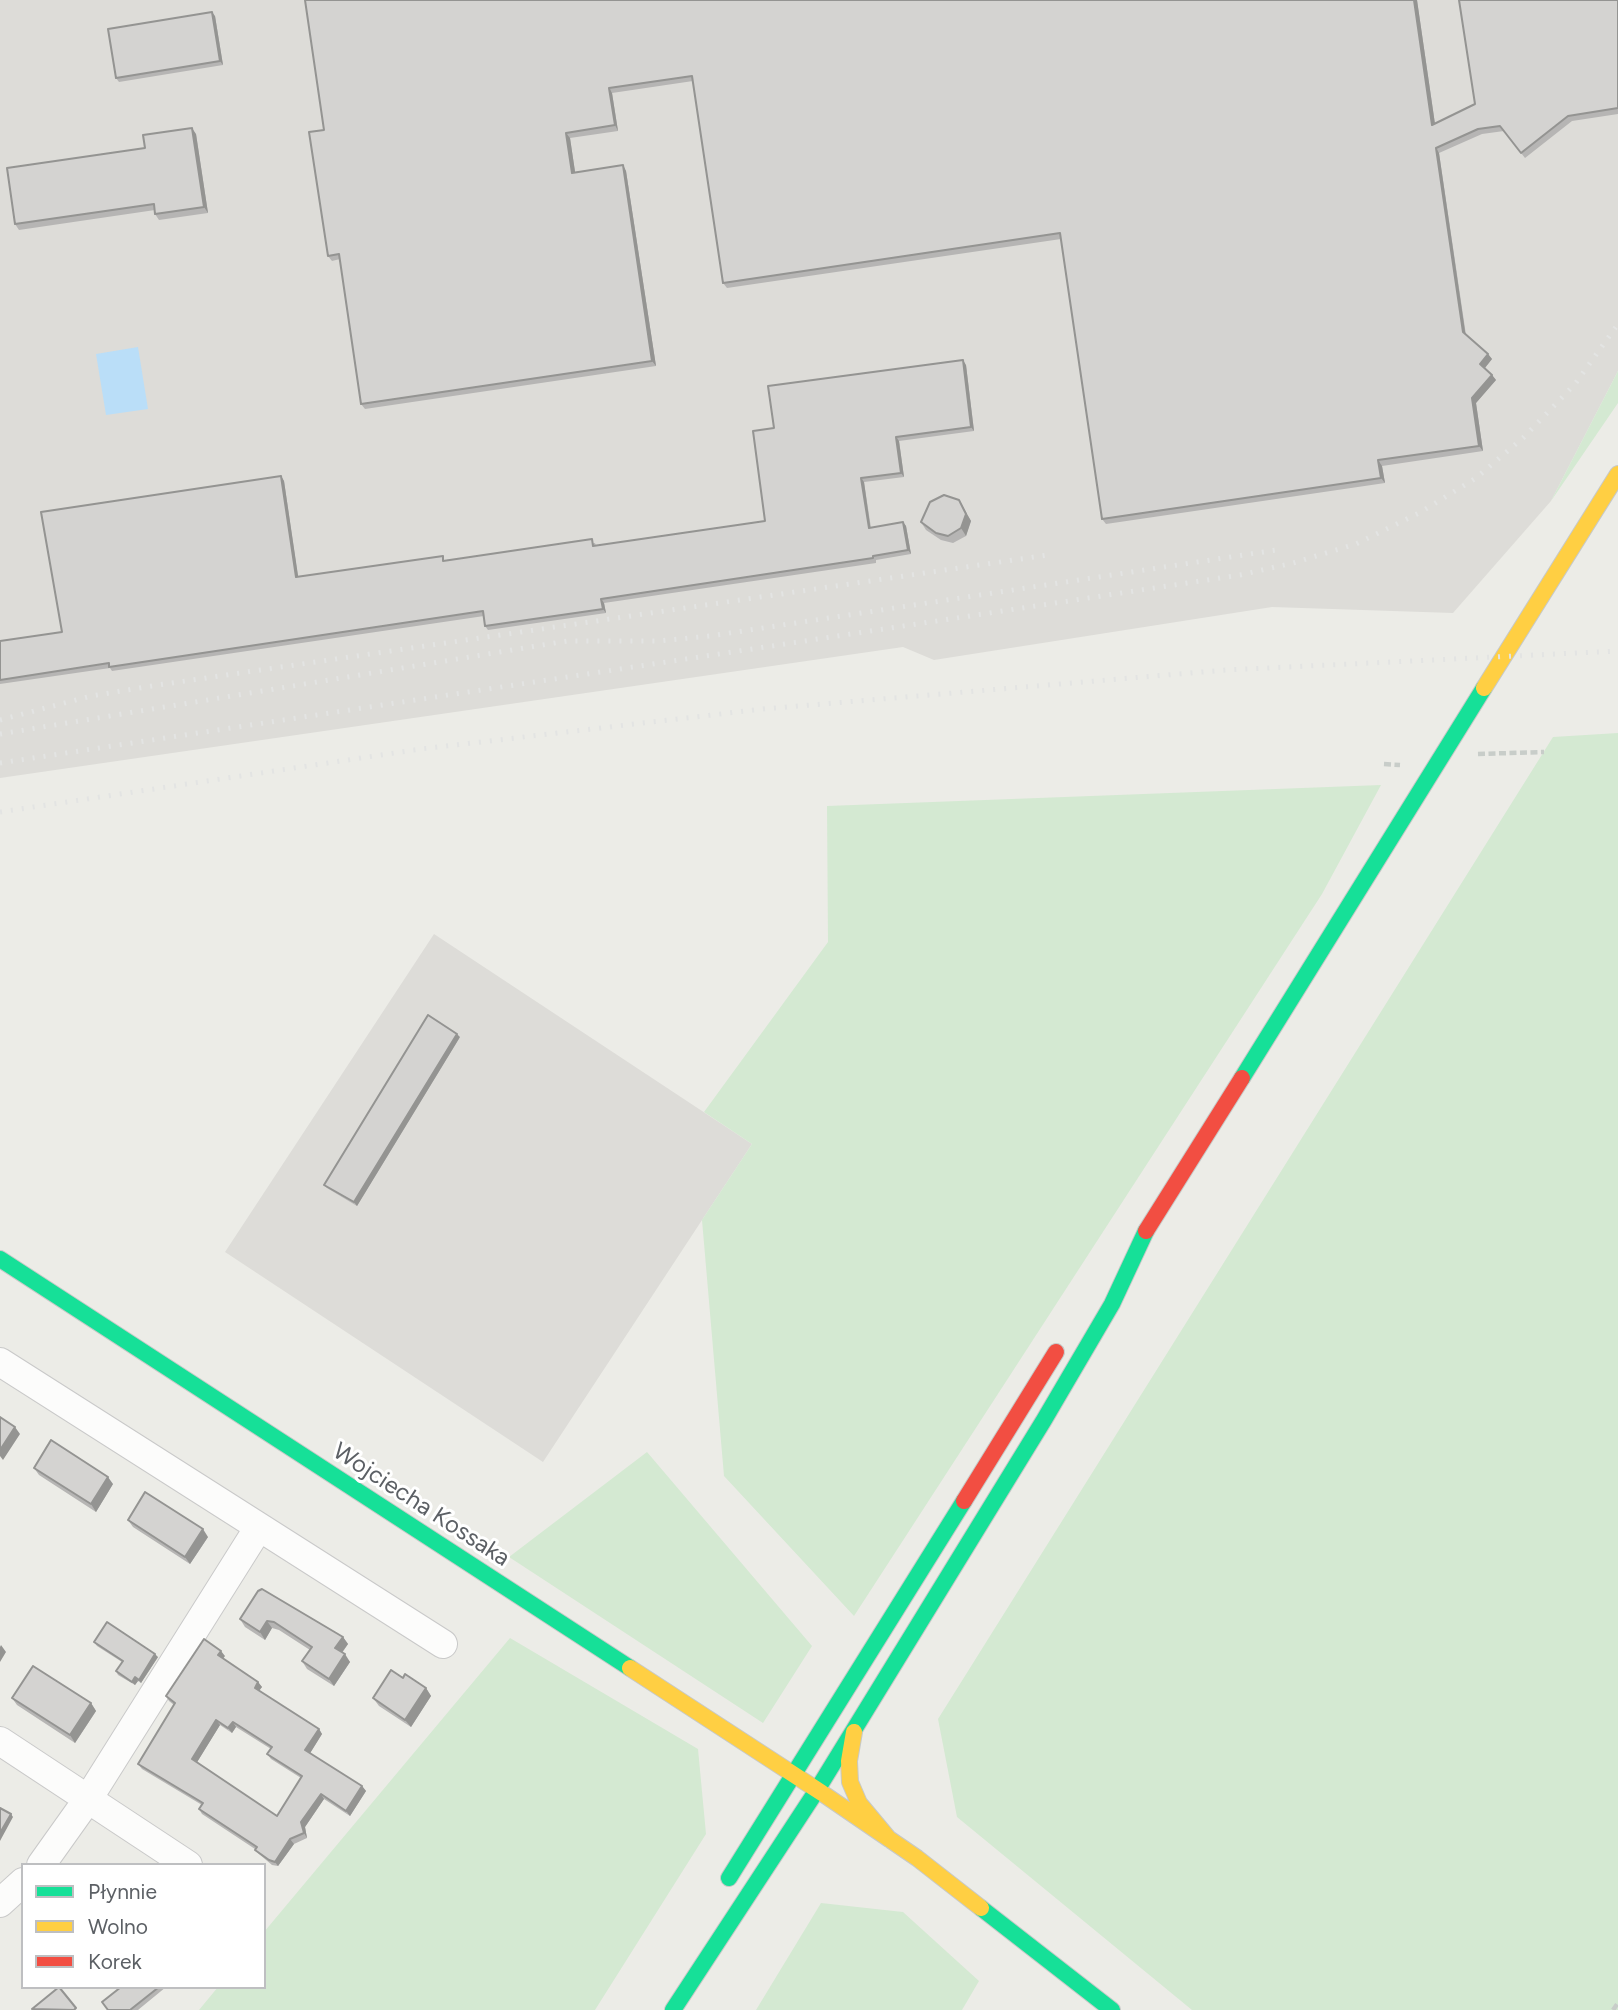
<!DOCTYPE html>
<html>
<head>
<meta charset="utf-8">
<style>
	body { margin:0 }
	#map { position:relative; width:1618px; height:2010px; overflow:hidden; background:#ecece7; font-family:Figtree,sans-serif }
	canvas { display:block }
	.legend { position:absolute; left:21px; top:1863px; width:245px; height:126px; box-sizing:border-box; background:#fff; border:2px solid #bebfc1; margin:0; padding:9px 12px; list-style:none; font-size:21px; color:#5c6065 }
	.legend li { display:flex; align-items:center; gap:14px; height:35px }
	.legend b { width:35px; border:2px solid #bebfc1 }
</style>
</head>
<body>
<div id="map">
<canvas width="1618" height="2010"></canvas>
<ul class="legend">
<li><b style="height:9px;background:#16e098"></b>Płynnie</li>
<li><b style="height:9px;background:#ffcf43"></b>Wolno</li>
<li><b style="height:9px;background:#f24e42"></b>Korek</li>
</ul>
</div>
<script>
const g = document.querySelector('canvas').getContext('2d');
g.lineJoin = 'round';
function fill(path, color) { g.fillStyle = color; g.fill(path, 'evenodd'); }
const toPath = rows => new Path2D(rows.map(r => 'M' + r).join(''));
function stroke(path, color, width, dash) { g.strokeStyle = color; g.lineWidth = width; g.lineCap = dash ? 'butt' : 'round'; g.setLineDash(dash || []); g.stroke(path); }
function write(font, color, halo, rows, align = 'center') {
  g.font = font + ' Figtree,sans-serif'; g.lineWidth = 6; g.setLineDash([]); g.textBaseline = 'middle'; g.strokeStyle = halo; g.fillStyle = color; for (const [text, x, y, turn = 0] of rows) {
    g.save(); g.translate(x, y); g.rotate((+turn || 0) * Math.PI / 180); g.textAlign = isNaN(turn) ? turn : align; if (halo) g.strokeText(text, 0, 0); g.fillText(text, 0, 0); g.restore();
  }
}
fill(toPath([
	[0,0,1618,0,1618,371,1551,501,1453,613,1272,607,934,660,903,647,0,778],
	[434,934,752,1144,543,1462,225,1252]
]), '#dddcd8');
fill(toPath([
	[1618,371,1618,403,1551,501],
	[1618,733,1618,2010,1192,2010,957,1817,938,1719,1553,737],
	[1381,785,1322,894,854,1616,724,1476,702,1220,752,1144,704,1112,828,942,827,806],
	[647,1452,812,1646,763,1723,509,1557],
	[510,1638,698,1749,706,1834,595,2010,199,2010,218,1987,264,1987,264,1932],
	[821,1903,903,1912,979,1981,962,2010,756,2010]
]), '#d4e9d2');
fill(toPath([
	[138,347,148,409,106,415,96,354]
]), '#badef8');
const street = toPath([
	[0,1362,443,1644],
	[0,1741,188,1865],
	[41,1865,88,1799,259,1527],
	[0,1903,23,1882]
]);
const fast = toPath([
	[1242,1078,1484,688],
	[0,1259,630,1668],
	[729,1878,964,1501],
	[981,1908,1112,2010],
	[673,2010,817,1790,1044,1420,1112,1304,1146,1231]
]);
const slow = toPath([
	[1484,688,1618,474],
	[630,1668,822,1793,917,1858,981,1908],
	[854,1732,849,1761,850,1782,859,1803,889,1839]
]);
const jam = toPath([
	[1146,1231,1242,1078],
	[964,1501,1056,1352]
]);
stroke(street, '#c9c9c9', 30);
stroke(fast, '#c7c9c7', 18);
stroke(slow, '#c7c9c7', 18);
stroke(jam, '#c7c9c7', 18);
stroke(toPath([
	[1478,754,1544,752],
	[1384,764,1400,765],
	[1613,2010,1618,2003]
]), '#c8cdc9', 4.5, [7, 3.5]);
stroke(street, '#fcfcfb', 28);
stroke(fast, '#16e098', 16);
stroke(slow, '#ffcf43', 16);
stroke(jam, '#f24e42', 16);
stroke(toPath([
	[0,720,91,696,158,685,1048,555],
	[0,734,567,641,658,641,710,636,1283,549],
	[0,763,1240,575,1293,563,1356,544,1421,512,1476,478,1524,437,1575,384,1618,324],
	[0,812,421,749,763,709,1226,670,1618,651]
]), '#e3e4e3', 5, [2, 9]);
fill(toPath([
	[305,0,1417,0,1435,124,1475,104,1618,0,1618,114,1572,121,1525,158,1504,131,1482,134,1439,153,1466,335,1488,354,1492,359,1485,368,1492,375,1496,380,1476,403,1483,451,1382,466,1385,483,1106,524,1102,519,1061,239,727,288,723,283,693,81,612,93,618,131,570,138,575,172,623,165,626,171,656,366,365,409,361,404,340,259,332,261,328,256,324,130],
	[215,16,223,65,119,82,116,78],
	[196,134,208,213,159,220,155,214,155,210,19,230,15,224,145,148],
	[966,365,974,431,899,441,904,477,864,482,871,528,903,522,906,526,911,554,876,560,876,563,604,603,606,613,488,630,485,626,484,616,112,671,110,668,0,684,0,641,62,632,281,476,284,481,298,577,595,543,596,546,765,521,774,428],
	[959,500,971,521,966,536,953,543,941,540,926,530,921,522],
	[460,1037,357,1206,327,1188,324,1185],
	[34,1468,113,1484,96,1512,39,1475],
	[128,1520,208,1537,190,1564,133,1527],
	[258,1591,343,1637,348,1644,342,1653,350,1662,334,1686,307,1669,302,1661,310,1650,279,1630,272,1628,265,1640,245,1627,240,1619],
	[94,1642,158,1657,141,1683,138,1681,135,1685,118,1675,116,1671,122,1662,97,1646],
	[225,1656,223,1658,258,1682,262,1687,259,1691,319,1729,322,1734,310,1753,362,1786,366,1791,350,1816,324,1799,305,1827,307,1838,294,1844,278,1866,272,1865,259,1854,255,1849,202,1814,199,1809,202,1805,142,1769,138,1764,174,1705,169,1701,166,1696],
	[220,1725,232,1733,236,1727,271,1749,267,1754,271,1759,301,1778,277,1816,197,1762],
	[403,1678,426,1688,431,1696,411,1727,379,1706,373,1698],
	[12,1698,91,1703,96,1711,75,1743,17,1705],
	[121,1987,166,1987,138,2010,108,2010]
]), '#b6b5b4');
fill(toPath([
	[1414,0,1417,0,1436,131,1432,125],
	[212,12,215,16,223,65,220,61],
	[609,88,612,93,618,131,615,125],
	[192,128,196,134,208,213,204,207],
	[566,133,570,138,576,178,572,173],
	[1436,148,1439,153,1466,338,1463,332],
	[623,165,626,171,656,366,652,361],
	[1488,354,1492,359,1484,369,1480,364],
	[963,360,966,365,974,431,971,427],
	[1492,375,1496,380,1476,403,1483,451,1479,446,1472,398],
	[896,437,899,441,904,477,901,473],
	[1378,460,1382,466,1385,483,1381,478],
	[281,476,284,481,299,582,296,577],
	[861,478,864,482,871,532,869,528],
	[959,500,971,521,966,536,961,528],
	[903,522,906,526,911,554,908,550],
	[601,599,604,603,606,613,603,609],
	[457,1034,460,1037,357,1206,354,1202],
	[15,1427,20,1434,3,1460,0,1456,0,1450],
	[108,1477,113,1484,96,1512,91,1504],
	[203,1529,208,1537,190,1564,185,1557],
	[267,1621,272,1628,265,1640,260,1632],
	[343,1637,348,1644,340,1655,335,1648],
	[1,1645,6,1652,0,1662,0,1647],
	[221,1651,225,1656,222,1660,218,1655],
	[155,1654,158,1657,141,1683,139,1680],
	[345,1654,350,1662,334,1686,329,1679],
	[135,1677,138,1681,135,1685,132,1682],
	[258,1682,262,1687,258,1692,255,1688],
	[426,1688,431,1696,411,1727,405,1720],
	[91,1703,96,1711,75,1743,70,1735],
	[216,1720,220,1725,196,1764,192,1759],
	[233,1722,236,1727,232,1733,228,1728],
	[319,1729,322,1734,309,1755,305,1750],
	[362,1786,366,1791,350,1816,346,1811],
	[321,1794,324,1799,305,1827,307,1838,304,1833,301,1822],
	[11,1814,13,1817,0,1841,0,1833],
	[290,1839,294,1844,278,1866,275,1862]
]), '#949492');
const building = toPath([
	[305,0,1414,0,1432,125,1475,104,1459,0,1618,0,1618,108,1568,116,1521,153,1500,126,1478,129,1436,148,1463,332,1488,354,1480,364,1492,375,1472,398,1479,446,1378,460,1381,478,1102,519,1060,233,723,283,692,76,609,88,615,125,566,133,572,173,623,165,652,361,361,404,339,254,328,256,309,132,324,130,305,0],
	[212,12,220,61,116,78,108,29,212,12],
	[192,128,204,207,155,214,154,204,15,224,7,168,145,148,143,135,192,128],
	[963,360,971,427,896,437,901,473,861,478,869,528,903,522,908,550,873,556,873,558,601,599,603,609,485,626,483,611,109,667,109,663,0,680,0,641,62,632,41,512,281,476,296,577,443,556,443,561,592,539,593,546,765,521,753,431,774,428,768,386,963,360],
	[944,495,959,500,966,514,961,528,948,536,936,533,921,522,930,502,944,495],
	[428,1015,457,1034,354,1202,324,1185,428,1015],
	[0,1417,15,1427,0,1450,0,1417],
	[51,1440,108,1477,91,1504,34,1468,51,1440],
	[145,1492,203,1529,185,1557,128,1520,145,1492],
	[262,1589,343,1637,335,1648,345,1654,329,1679,302,1661,312,1647,274,1622,267,1621,260,1632,240,1619,258,1591,262,1589],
	[107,1622,155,1654,139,1680,135,1677,132,1682,116,1671,123,1661,94,1642,107,1622],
	[204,1639,221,1651,218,1655,258,1682,255,1688,319,1729,305,1750,362,1786,346,1811,321,1794,301,1822,304,1833,290,1839,275,1862,269,1860,255,1850,257,1847,199,1809,203,1803,138,1764,175,1703,166,1696,204,1639],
	[216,1720,228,1728,233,1722,272,1747,267,1754,302,1776,277,1816,192,1759,216,1720],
	[33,1666,91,1703,70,1735,12,1698,33,1666],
	[391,1670,403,1678,405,1674,426,1688,405,1720,373,1698,391,1670],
	[0,1808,11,1814,0,1833,0,1808],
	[59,1987,76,2008,74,2010,32,2009,59,1987],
	[121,1987,159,1987,130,2010,108,2010,102,2002,121,1987]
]);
fill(building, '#d4d3d1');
stroke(building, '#949492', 2);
write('24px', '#5c6065', '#fff', [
	["Wojciecha Kossaka",421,1505,33]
]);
</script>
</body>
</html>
